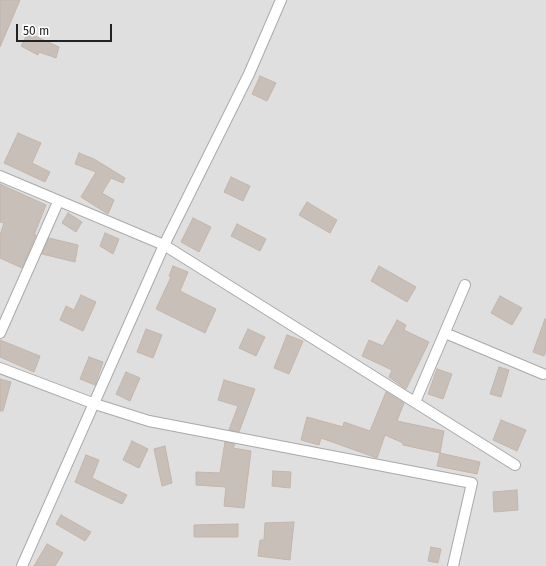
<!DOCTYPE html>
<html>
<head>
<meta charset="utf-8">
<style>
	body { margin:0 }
	#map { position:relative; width:546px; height:566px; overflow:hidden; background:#f2efe9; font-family:"Fira Sans",sans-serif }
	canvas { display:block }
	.scale { position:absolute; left:16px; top:24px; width:96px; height:18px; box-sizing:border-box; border:2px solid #222; border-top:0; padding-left:5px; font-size:12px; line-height:14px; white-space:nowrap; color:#222; -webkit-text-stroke:3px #fff; paint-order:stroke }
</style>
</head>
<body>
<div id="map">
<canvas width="546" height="566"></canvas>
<div class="scale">50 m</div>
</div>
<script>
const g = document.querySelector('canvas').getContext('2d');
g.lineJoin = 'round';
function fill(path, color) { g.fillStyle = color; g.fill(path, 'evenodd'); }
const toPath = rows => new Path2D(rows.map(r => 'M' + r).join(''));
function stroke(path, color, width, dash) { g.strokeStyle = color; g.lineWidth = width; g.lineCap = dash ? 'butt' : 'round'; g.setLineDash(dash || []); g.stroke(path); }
fill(toPath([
	[0,0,546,0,546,566,0,566]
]), '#e0dfdf');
const building = toPath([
	[0,0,20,0,0,47,0,0],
	[28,33,59,47,56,58,39,52,38,55,21,46,28,33],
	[260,76,276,83,267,101,252,94,260,76],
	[18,133,41,143,32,163,50,172,45,182,4,163,18,133],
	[79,153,94,159,125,178,123,183,111,178,102,193,114,200,108,214,81,197,96,172,75,164,79,153],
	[231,177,250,186,243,201,224,192,231,177],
	[0,184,46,205,34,235,36,235,22,268,0,258,0,235,4,223,0,222,0,184],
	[307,202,337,220,330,233,299,215,307,202],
	[68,213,82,222,76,232,62,223,68,213],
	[193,218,211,227,199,252,181,242,193,218],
	[237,224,266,239,260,251,231,236,237,224],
	[105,233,119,239,113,254,100,246,105,233],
	[49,238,78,245,75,262,42,254,49,238],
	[173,266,188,272,180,291,216,309,205,333,156,309,171,277,169,276,173,266],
	[379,266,416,287,407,302,371,281,379,266],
	[81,295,96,302,83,331,60,320,66,306,74,310,81,295],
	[500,296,522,308,512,325,491,313,500,296],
	[545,319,546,319,546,351,544,356,533,352,545,319],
	[397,320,406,325,404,330,429,342,406,389,389,377,392,370,362,356,369,340,383,346,397,320],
	[146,329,162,335,153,358,137,352,146,329],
	[248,329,265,337,256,356,239,348,248,329],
	[287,335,303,341,289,374,274,368,287,335],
	[0,340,40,356,34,372,0,357,0,340],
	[89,357,103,362,95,385,80,379,89,357],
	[499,367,509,370,501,397,490,394,499,367],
	[437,369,452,374,443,399,428,394,437,369],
	[126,372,140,378,130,401,116,394,126,372],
	[0,379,11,382,3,411,0,411,0,379],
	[224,380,255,389,239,432,229,430,238,406,218,400,224,380],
	[386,392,404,403,397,421,444,431,440,453,403,445,403,443,385,435,377,458,321,438,319,445,301,440,307,417,343,427,344,422,370,431,386,392],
	[501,420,526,430,517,451,493,440,501,420],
	[132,441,148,449,139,468,123,460,132,441],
	[225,442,235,444,233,448,251,451,244,508,224,506,226,487,196,485,196,472,220,473,225,442],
	[165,446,172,483,162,486,154,449,165,446],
	[440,453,480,462,477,474,437,466,440,453],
	[86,455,99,460,92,478,127,495,122,504,75,482,86,455],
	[273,471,291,472,290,488,272,486,273,471],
	[517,490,518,510,494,512,493,492,517,490],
	[61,515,91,532,85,541,56,524,61,515],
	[294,522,290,560,258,556,260,540,264,540,265,523,294,522],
	[238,524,238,537,194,537,194,525,238,524],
	[47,544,63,553,55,566,34,566,47,544],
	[431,547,441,549,438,563,428,561,431,547]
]);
fill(building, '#c7bfb8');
stroke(building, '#c4b6ab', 1);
const street = toPath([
	[0,176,164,245,515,465],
	[0,333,58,202],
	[445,333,543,374],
	[0,368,95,404,149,421,472,483,453,566],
	[415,402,465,285],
	[22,566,164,245,249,74,281,0]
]);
stroke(street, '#a9a9a9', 12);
stroke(street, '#fff', 10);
</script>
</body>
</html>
